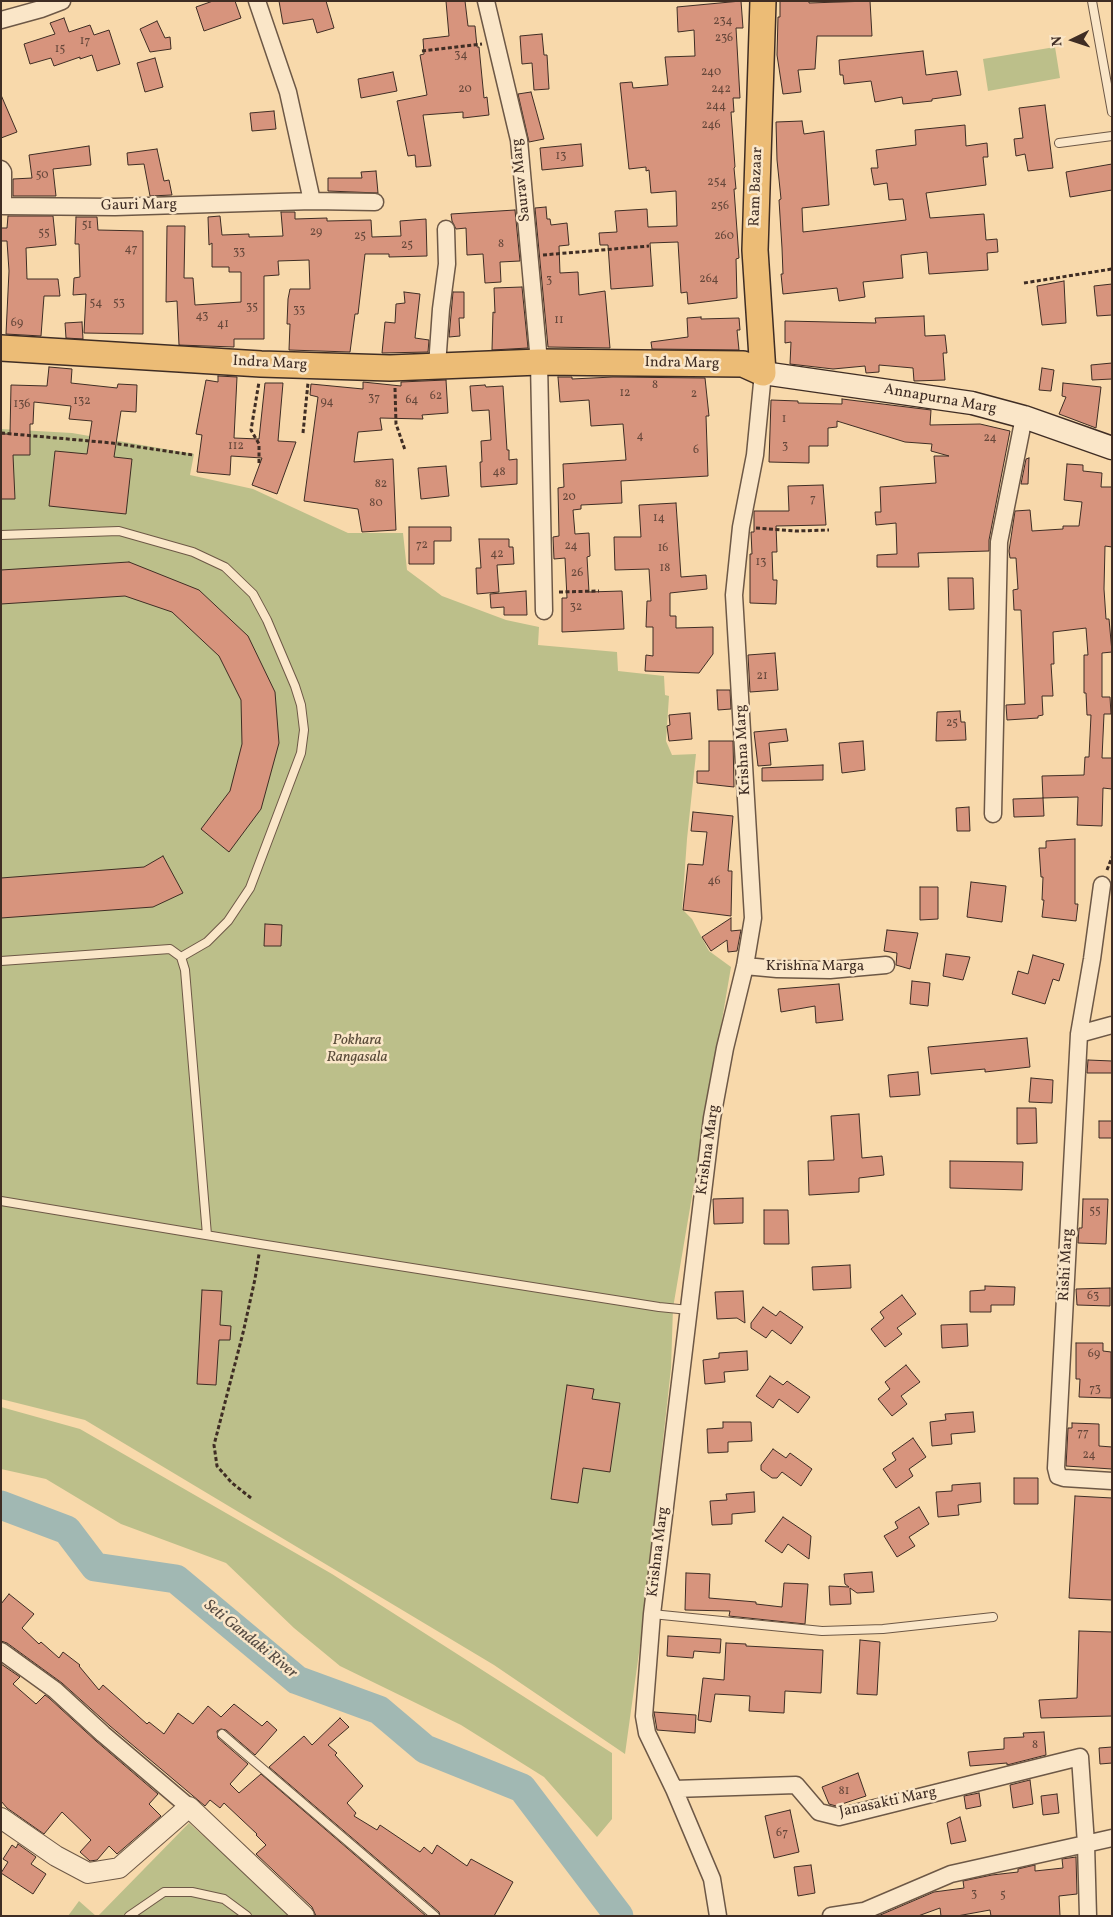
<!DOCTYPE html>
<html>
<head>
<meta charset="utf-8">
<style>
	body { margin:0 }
	#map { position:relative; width:1113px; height:1917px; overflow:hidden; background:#f8d9ab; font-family:Vollkorn,serif }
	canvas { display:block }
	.frame { position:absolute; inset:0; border:2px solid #3f2d24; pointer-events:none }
	.north { position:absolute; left:1048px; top:15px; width:50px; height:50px; -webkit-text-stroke:4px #fae6c8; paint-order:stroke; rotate:266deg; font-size:14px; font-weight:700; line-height:20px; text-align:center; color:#3f2d24 }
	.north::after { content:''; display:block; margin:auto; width:18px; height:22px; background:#3f2d24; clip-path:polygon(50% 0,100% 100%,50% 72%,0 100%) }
</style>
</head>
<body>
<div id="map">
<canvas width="1113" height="1917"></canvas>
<div class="frame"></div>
<div class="north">N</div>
</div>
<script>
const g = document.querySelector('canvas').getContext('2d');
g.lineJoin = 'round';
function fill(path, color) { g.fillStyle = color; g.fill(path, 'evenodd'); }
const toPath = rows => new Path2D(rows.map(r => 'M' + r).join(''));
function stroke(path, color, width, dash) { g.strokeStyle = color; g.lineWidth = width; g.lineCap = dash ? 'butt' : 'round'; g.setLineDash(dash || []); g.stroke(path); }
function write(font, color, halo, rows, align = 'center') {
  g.font = font + ' Vollkorn,serif'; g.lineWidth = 5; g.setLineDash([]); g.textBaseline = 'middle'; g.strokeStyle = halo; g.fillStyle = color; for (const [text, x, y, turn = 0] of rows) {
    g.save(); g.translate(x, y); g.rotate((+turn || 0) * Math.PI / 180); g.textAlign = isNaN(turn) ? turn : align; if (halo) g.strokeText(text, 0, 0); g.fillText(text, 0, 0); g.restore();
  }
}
fill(toPath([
	[1055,47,1060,78,988,91,983,59],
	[1,429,72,433,194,454,190,475,253,489,348,533,403,533,407,570,442,596,506,620,539,627,538,645,617,652,618,671,664,676,665,695,669,696,666,741,672,755,696,754,687,839,682,909,692,919,709,951,731,967,673,1308,671,1368,642,1631,625,1754,494,1665,85,1420,1,1399],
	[1,1407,80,1429,332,1574,612,1753,612,1819,597,1837,544,1777,461,1725,340,1666,294,1628,226,1563,121,1524,46,1479,1,1469],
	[189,1823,293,1916,98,1916],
	[79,1901,96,1916,68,1916]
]), '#bcbf8a');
stroke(toPath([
	[1,1505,67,1530,95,1567,176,1579,297,1680,379,1710,425,1749,522,1788,619,1916]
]), '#a1b8b3', 29);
const building = toPath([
	[213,1,235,1,241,18,204,31,196,7,213,1],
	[279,1,326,1,334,28,317,33,313,19,283,24,279,1],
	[446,1,465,1,468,26,475,26,477,47,479,47,484,98,487,97,489,115,463,118,463,112,423,115,431,166,416,167,415,155,408,156,397,101,427,95,420,55,424,54,423,39,449,36,446,1],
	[741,1,743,28,736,28,740,98,733,98,734,112,731,112,735,167,734,168,736,189,734,189,739,258,736,259,737,298,688,304,687,292,681,293,678,242,650,243,653,286,611,289,608,245,600,245,599,233,617,232,615,211,647,209,648,227,677,226,676,191,651,193,649,170,646,171,646,167,629,169,620,83,632,82,633,88,668,85,665,57,695,56,694,30,678,32,677,7,741,1],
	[780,1,809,1,809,3,870,1,872,36,817,36,815,69,798,70,801,92,783,94,777,55,778,17,780,17,780,1],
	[64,18,69,32,90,25,94,35,109,30,120,64,97,71,92,55,80,59,80,57,54,66,51,58,30,64,24,44,55,34,50,23,64,18],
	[157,21,165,38,170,37,171,49,150,52,140,29,157,21],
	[542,34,544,55,547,55,549,89,534,90,532,63,522,64,520,36,542,34],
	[923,51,926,75,957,71,961,95,932,99,932,101,903,104,902,97,875,102,871,81,844,84,843,75,840,75,839,60,923,51],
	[155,58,163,87,145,92,137,63,155,58],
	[393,72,397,91,361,98,358,79,393,72],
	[531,92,544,139,529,142,518,94,531,92],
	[1,95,17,132,1,138,1,95],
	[1045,105,1053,168,1028,171,1025,154,1016,156,1014,139,1023,138,1019,108,1045,105],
	[274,111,276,129,252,131,250,113,274,111],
	[802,121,804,134,824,131,829,205,802,208,803,232,906,220,903,199,889,200,887,183,874,185,871,168,878,168,876,150,916,145,915,130,965,125,966,146,987,143,988,157,983,157,986,185,926,193,930,218,984,214,986,240,997,239,998,252,987,253,988,270,929,274,927,252,901,255,903,278,863,282,865,297,839,301,837,288,783,294,781,274,783,274,782,248,779,200,781,199,777,160,776,122,802,121],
	[581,144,583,166,542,170,540,148,581,144],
	[89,146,91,165,53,169,56,196,13,196,13,179,32,178,29,155,89,146],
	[157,149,164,181,169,180,172,195,150,196,144,164,128,165,127,153,157,149],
	[1112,164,1112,190,1070,197,1066,172,1112,164],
	[376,171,378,193,328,191,328,178,362,178,361,172,376,171],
	[546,207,547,219,550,219,551,225,567,223,569,245,559,246,560,273,578,272,579,295,605,291,610,348,548,347,535,208,546,207],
	[515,210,520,261,500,262,501,282,485,283,483,254,467,255,466,228,456,229,452,221,451,214,515,210],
	[281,212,295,212,295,219,327,218,327,221,371,220,372,237,401,236,400,221,426,219,427,256,389,257,389,254,365,254,358,314,355,314,350,352,289,350,290,324,287,324,288,299,290,289,310,289,309,260,278,261,279,275,264,276,264,339,234,339,234,347,179,345,177,301,166,302,167,226,185,226,184,278,193,278,195,305,241,302,241,272,229,272,229,267,212,267,212,243,209,245,208,217,220,216,222,235,249,234,249,237,283,236,281,212],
	[8,216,53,216,56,245,26,248,27,279,58,279,60,296,44,296,41,336,6,334,9,271,7,241,1,241,1,228,7,228,8,216],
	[76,217,97,217,98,230,143,231,143,334,84,333,86,294,73,295,74,278,80,277,79,244,75,244,76,217],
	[1064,281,1066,323,1042,325,1037,286,1064,281],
	[1112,284,1112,315,1097,316,1094,286,1112,284],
	[522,287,528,348,492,350,493,312,495,313,494,288,522,287],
	[404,292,420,294,415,338,429,340,428,352,382,353,385,322,395,323,396,304,405,303,404,292],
	[453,292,464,292,464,318,459,318,460,336,449,337,453,292],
	[924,316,925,336,945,335,947,353,943,353,945,380,914,381,913,368,879,365,879,372,866,373,865,366,833,369,790,364,791,342,785,343,785,321,876,323,875,318,924,316],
	[701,317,701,319,739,318,740,330,737,330,739,350,652,349,651,342,688,337,687,318,701,317],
	[82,322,83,339,66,338,65,323,82,322],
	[1112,363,1112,379,1092,380,1091,365,1112,363],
	[49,367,72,369,71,383,117,388,118,384,137,385,136,412,121,411,114,457,132,459,126,514,49,506,55,451,87,454,92,421,69,419,71,406,34,402,33,424,30,424,30,455,13,455,15,499,1,499,1,434,10,434,11,385,47,386,49,367],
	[1042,368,1054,370,1051,391,1039,390,1042,368],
	[218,376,237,377,234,438,259,439,265,383,283,383,278,441,296,442,277,494,252,485,262,458,231,456,230,475,197,472,202,435,196,434,206,380,218,382,218,376],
	[558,377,572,377,572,379,613,377,705,378,709,416,706,416,708,476,621,481,622,503,581,505,581,509,573,510,575,534,589,533,590,556,587,557,589,592,622,591,624,629,562,632,562,598,567,598,565,558,554,559,553,537,559,536,558,488,564,487,563,464,626,460,623,424,591,426,589,400,560,402,558,377],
	[446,380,448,413,422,415,423,419,380,418,382,430,358,432,354,462,393,459,396,530,362,532,358,509,304,501,318,397,310,395,311,384,363,389,363,382,401,386,401,382,446,380],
	[1063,383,1101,387,1096,428,1059,414,1066,397,1062,396,1063,383],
	[485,385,486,387,503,386,507,450,509,450,509,460,517,459,517,484,481,487,480,462,482,462,481,441,491,440,489,410,472,411,470,386,485,385],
	[842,399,931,410,930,425,980,424,1010,431,989,540,989,551,918,553,919,567,877,567,877,555,897,554,896,523,876,525,875,512,881,512,880,487,936,483,934,456,949,456,931,451,932,444,905,442,837,421,837,427,828,428,828,446,809,446,809,463,769,462,771,400,798,401,798,403,842,404,842,399],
	[1029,458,1028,484,1021,484,1026,459,1029,458],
	[1067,464,1083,465,1083,471,1102,473,1101,487,1112,487,1112,547,1105,546,1104,589,1106,619,1109,619,1112,652,1102,653,1102,697,1110,697,1111,714,1104,714,1102,758,1112,758,1112,789,1103,788,1102,826,1077,825,1078,797,1043,798,1042,776,1084,775,1085,757,1089,757,1091,715,1087,715,1086,693,1084,693,1084,655,1088,655,1086,628,1053,632,1054,664,1051,664,1053,696,1042,696,1043,715,1038,716,1038,718,1007,720,1006,705,1025,704,1021,610,1014,610,1013,590,1018,589,1016,558,1010,558,1009,551,1015,511,1030,510,1032,531,1063,529,1063,526,1079,526,1082,502,1064,500,1067,464],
	[446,466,449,496,421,499,418,468,446,466],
	[823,485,826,525,776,526,777,552,772,552,773,580,777,580,776,604,750,603,750,554,752,554,751,532,754,532,754,511,789,511,788,486,823,485],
	[676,503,681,577,706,575,707,589,670,593,670,616,676,616,676,628,713,627,713,654,699,673,645,671,646,655,653,656,653,627,646,627,647,601,651,601,649,569,615,570,614,537,641,537,639,505,676,503],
	[409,527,451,527,451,541,434,541,434,564,409,564,409,527],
	[479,539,509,539,509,547,513,547,514,564,497,565,499,592,477,594,476,568,481,568,479,539],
	[129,562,199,590,248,636,275,692,279,743,261,809,229,852,201,829,230,791,242,744,241,700,219,656,172,612,125,596,1,604,1,570,129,562],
	[948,578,973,578,974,609,949,610,948,578],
	[526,591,527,615,504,615,504,607,491,608,490,594,526,591],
	[775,653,778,690,750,692,748,655,775,653],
	[717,690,730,690,731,709,718,710,717,690],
	[960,711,961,722,965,722,966,740,936,741,937,712,960,711],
	[690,713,692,739,669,741,667,726,670,725,669,715,690,713],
	[786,729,788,741,769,743,771,765,758,766,754,732,786,729],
	[709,741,733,741,734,787,697,783,697,771,709,771,709,741],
	[863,741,865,770,842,773,839,743,863,741],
	[823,765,823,780,762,781,762,768,823,765],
	[1043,798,1044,816,1014,817,1013,799,1043,798],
	[969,807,970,831,957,831,956,808,969,807],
	[693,812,733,816,728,871,732,871,731,916,683,910,688,864,703,865,707,832,691,831,693,812],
	[1075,839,1075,904,1078,904,1076,921,1042,917,1044,900,1042,900,1043,877,1041,877,1039,848,1046,848,1046,841,1075,839],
	[163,856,183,893,153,907,1,918,1,878,144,867,163,856],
	[971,882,1006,886,1002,922,967,917,971,882],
	[920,887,938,887,938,919,920,920,920,887],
	[731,918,731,931,741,930,737,951,728,952,727,940,711,951,702,937,731,918],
	[265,924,282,925,281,946,264,946,265,924],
	[887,930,918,933,910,969,896,965,897,953,884,951,887,930],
	[946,954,970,957,963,980,943,976,946,954],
	[1033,955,1064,964,1059,981,1053,979,1045,1004,1012,994,1018,971,1028,974,1033,955],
	[912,981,930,983,928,1006,910,1004,912,981],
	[839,984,843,1020,816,1023,815,1006,781,1012,778,989,839,984],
	[1027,1038,1030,1067,985,1072,985,1069,931,1074,928,1047,1027,1038],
	[1088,1060,1112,1061,1112,1073,1087,1073,1088,1060],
	[918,1072,920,1095,890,1097,888,1075,918,1072],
	[1031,1078,1053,1080,1052,1103,1029,1102,1031,1078],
	[1017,1108,1036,1108,1037,1143,1017,1144,1017,1108],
	[859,1114,862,1158,882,1156,884,1175,859,1178,859,1192,809,1195,808,1161,834,1160,831,1116,859,1114],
	[1099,1121,1112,1121,1112,1138,1099,1138,1099,1121],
	[950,1161,1023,1162,1022,1190,950,1188,950,1161],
	[743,1198,743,1223,714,1224,713,1199,743,1198],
	[1083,1199,1108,1199,1106,1244,1078,1243,1079,1228,1082,1228,1083,1199],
	[764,1210,788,1210,789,1244,764,1244,764,1210],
	[850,1265,851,1288,813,1290,812,1267,850,1265],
	[985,1286,1015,1287,1014,1305,991,1305,991,1312,970,1312,970,1291,985,1290,985,1286],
	[1110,1288,1110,1306,1077,1305,1076,1289,1110,1288],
	[202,1290,222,1291,220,1325,231,1326,230,1340,219,1340,216,1385,197,1384,202,1290],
	[743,1291,745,1323,737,1318,717,1319,715,1292,743,1291],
	[902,1295,916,1314,897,1328,902,1334,885,1347,871,1329,884,1318,880,1312,902,1295],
	[763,1307,776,1316,780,1311,803,1327,791,1344,772,1330,766,1338,751,1328,751,1323,763,1307],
	[967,1324,968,1346,942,1348,941,1325,967,1324],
	[1076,1343,1103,1343,1103,1351,1111,1352,1111,1398,1079,1397,1080,1379,1076,1379,1076,1343],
	[747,1351,748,1370,724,1372,725,1382,705,1384,703,1360,719,1358,719,1353,747,1351],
	[906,1365,920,1382,901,1396,907,1404,892,1416,878,1399,890,1389,885,1382,906,1365],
	[770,1376,783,1385,787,1381,810,1397,798,1413,779,1399,773,1408,756,1396,770,1376],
	[567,1385,594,1389,592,1399,620,1403,610,1472,583,1468,578,1503,551,1499,567,1385],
	[973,1412,975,1432,951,1434,952,1444,932,1446,930,1422,946,1420,945,1414,973,1412],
	[723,1422,751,1422,752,1441,728,1442,728,1452,708,1453,707,1429,723,1428,723,1422],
	[1072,1423,1099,1424,1099,1446,1112,1447,1112,1469,1066,1466,1068,1428,1072,1428,1072,1423],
	[913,1438,926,1457,909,1469,913,1476,896,1488,883,1469,896,1460,892,1453,913,1438],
	[773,1449,786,1458,790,1453,812,1469,801,1486,782,1472,777,1478,772,1478,761,1470,761,1465,773,1449],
	[1014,1478,1038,1478,1038,1504,1014,1504,1014,1478],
	[980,1483,981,1502,958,1505,959,1515,938,1517,936,1492,952,1491,952,1485,980,1483],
	[754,1492,755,1512,732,1514,732,1524,712,1525,710,1501,727,1500,726,1494,754,1492],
	[1075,1496,1112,1498,1112,1600,1069,1598,1075,1496],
	[919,1507,929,1524,909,1537,915,1546,897,1557,884,1536,898,1528,895,1522,919,1507],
	[783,1517,811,1536,809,1559,788,1544,782,1553,765,1541,783,1517],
	[872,1572,874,1592,857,1593,850,1588,851,1604,830,1605,829,1586,849,1587,845,1584,844,1574,872,1572],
	[686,1573,710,1574,709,1598,756,1602,756,1604,782,1607,784,1583,808,1584,805,1624,729,1616,730,1611,685,1610,686,1573],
	[9,1594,34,1614,22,1628,39,1644,41,1642,59,1658,63,1652,80,1665,79,1666,99,1690,103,1685,147,1724,149,1722,164,1734,178,1713,193,1724,208,1706,221,1717,234,1704,262,1726,267,1721,277,1730,255,1755,226,1730,221,1729,217,1731,218,1738,248,1764,230,1784,239,1793,261,1774,426,1916,316,1916,312,1907,256,1854,266,1845,256,1835,257,1834,224,1803,220,1808,210,1800,205,1806,110,1726,62,1683,7,1643,1,1641,1,1604,9,1594],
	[1079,1631,1112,1632,1112,1716,1041,1718,1039,1700,1077,1698,1079,1631],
	[668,1636,721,1639,720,1653,694,1651,693,1658,667,1656,668,1636],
	[860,1640,880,1642,877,1695,857,1694,860,1640],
	[726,1643,746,1644,746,1646,823,1650,821,1693,785,1691,784,1713,749,1711,750,1696,715,1694,711,1722,698,1720,703,1678,724,1680,726,1643],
	[1,1664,20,1677,13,1684,36,1704,45,1695,49,1698,96,1741,158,1794,149,1804,161,1816,117,1854,109,1846,97,1860,90,1861,80,1852,91,1840,62,1812,44,1834,7,1808,1,1801,1,1664],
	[654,1712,696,1715,695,1733,657,1730,654,1712],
	[340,1718,349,1727,328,1745,337,1753,335,1755,363,1786,347,1803,356,1813,354,1816,377,1830,380,1825,420,1852,424,1847,432,1854,437,1845,467,1866,471,1859,513,1882,494,1916,440,1916,439,1912,269,1767,304,1736,312,1745,340,1718],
	[1044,1732,1046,1755,1007,1765,1007,1763,970,1766,968,1752,1004,1749,1004,1738,1024,1737,1023,1733,1044,1732],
	[1112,1747,1112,1763,1100,1764,1099,1748,1112,1747],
	[858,1773,866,1796,836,1806,829,1804,822,1787,858,1773],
	[1030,1780,1033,1804,1013,1808,1010,1785,1030,1780],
	[979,1793,981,1806,966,1809,964,1796,979,1793],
	[1057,1794,1059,1813,1043,1815,1041,1796,1057,1794],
	[790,1810,799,1852,774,1858,765,1816,790,1810],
	[960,1817,966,1841,951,1844,947,1823,960,1817],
	[18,1844,36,1857,31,1864,46,1874,33,1894,1,1873,8,1862,3,1859,12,1845,16,1848,18,1844],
	[1076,1857,1077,1894,1059,1896,1060,1916,991,1916,990,1910,957,1916,941,1916,940,1908,918,1916,878,1916,934,1892,964,1888,963,1881,992,1875,1018,1872,1018,1869,1035,1865,1035,1871,1063,1868,1062,1859,1076,1857],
	[811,1865,815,1893,798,1896,794,1867,811,1865]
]);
fill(building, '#d7947d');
stroke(building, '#3f2d24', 1);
const service = toPath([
	[1092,1,1112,112],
	[1059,143,1112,136],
	[1,535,119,531,193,552,225,567,253,594,267,620,295,686,301,705,304,730,301,753,250,888,228,921,207,942,181,957],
	[1,961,170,949,181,957,185,970,207,1235],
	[1,1201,260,1244,659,1307,689,1310],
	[652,1614,822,1631,883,1629,993,1617],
	[222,1734,435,1916],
	[129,1916,164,1892,192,1892,224,1899,247,1916]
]);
const minor = toPath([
	[257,1,288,92,312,201],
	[486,1,519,140,539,362,544,611],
	[1,20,41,9,62,1],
	[1,169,3,172,3,206,115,207,312,201,375,202],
	[437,366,441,309,447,264,446,229],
	[993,814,999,542,1024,417],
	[1102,885,1092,959,1079,1034,1056,1468,1058,1476,1064,1478,1112,1481],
	[745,966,777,969,830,970,886,965],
	[1079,1034,1112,1025],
	[1,1651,55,1690,103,1734,189,1807],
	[674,1789,796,1785,819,1812,839,1817,1080,1757,1086,1844,1088,1916],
	[718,1916,712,1879,674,1789,647,1733,644,1716,652,1614,712,1118,725,1048,745,966,753,918,734,595,741,527,755,455,763,373],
	[831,1916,864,1911,951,1874,1112,1838]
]);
const tertiary = toPath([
	[1,1818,56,1856,88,1873,119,1868,189,1807,304,1916]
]);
const secondary = toPath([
	[763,373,972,403,1024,417,1112,448]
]);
const primary = toPath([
	[1,348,261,364,390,368,539,362,743,364,763,373,755,250,763,1]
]);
stroke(service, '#6d5846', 10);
stroke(minor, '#6d5846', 19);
stroke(tertiary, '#6d5846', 22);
stroke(secondary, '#3f2d24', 25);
stroke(primary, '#3f2d24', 28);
stroke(toPath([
	[422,51,482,44],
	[543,255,649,246],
	[1024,283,1112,269],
	[395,388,396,424,405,450],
	[1,433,112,443,193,455],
	[303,433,308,383],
	[259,463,259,444,251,430,259,382],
	[756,528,796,531,829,530],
	[559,592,599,591],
	[1107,870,1112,857],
	[251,1498,232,1483,217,1466,214,1445,243,1333,255,1279,259,1254]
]), '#3f2d24', 3, [4, 2.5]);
stroke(service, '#fae6c8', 8);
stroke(minor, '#fae6c8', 16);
stroke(tertiary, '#fae6c8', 20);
stroke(secondary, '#fae6c8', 22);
stroke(primary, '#ecbc76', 25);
write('12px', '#65473a', null, [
	["234",723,22],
	["236",724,39],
	["17",85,42],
	["15",60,50],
	["34",461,56],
	["240",711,73],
	["20",465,90],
	["242",721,90],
	["244",716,107],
	["246",711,126],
	["13",561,157],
	["50",42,176],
	["254",717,183],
	["256",720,207],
	["51",87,226],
	["29",316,233],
	["55",44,234],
	["25",360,237],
	["260",724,237],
	["8",501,245],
	["25",407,246],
	["47",131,250],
	["33",239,253],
	["264",709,280],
	["3",549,281],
	["54",96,304],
	["53",119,304],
	["35",252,308],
	["33",299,311],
	["43",202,317],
	["11",559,321],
	["69",17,324],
	["41",223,325],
	["8",655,386],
	["12",625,394],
	["2",694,395],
	["62",436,397],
	["37",374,399],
	["64",412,401],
	["132",82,402],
	["94",327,403],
	["136",22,405],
	["1",784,420],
	["4",640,437],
	["24",990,439],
	["112",236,447],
	["3",785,447],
	["6",696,451],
	["48",499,473],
	["82",381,485],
	["20",569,498],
	["7",813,500],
	["80",376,504],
	["14",659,519],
	["72",422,546],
	["24",571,547],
	["16",663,549],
	["42",497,555],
	["13",761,563],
	["18",665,569],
	["26",577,574],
	["32",576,608],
	["21",762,677],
	["25",952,724],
	["46",714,882],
	["55",1095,1212],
	["63",1093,1297],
	["69",1094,1355],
	["73",1095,1390],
	["77",1083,1434],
	["24",1089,1456],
	["8",1035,1746],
	["81",844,1792],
	["67",782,1834],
	["3",974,1895],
	["5",1003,1896]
]);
write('15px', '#3f2d24', '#fae6c8', [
	["Saurav Marg",522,180,-96],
	["Ram Bazaar",757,187,-88],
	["Gauri Marg",139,206,-1],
	["Indra Marg",270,364,3],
	["Indra Marg",682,364,1],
	["Annapurna Marg",940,400,10],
	["Krishna Marg",744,750,-93],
	["Krishna Marga",815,967],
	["Krishna Marg",709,1150,-82],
	["Rishi Marg",1067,1265,-87],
	["Krishna Marg",659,1552,-83],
	["Janasakti Marg",888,1803,-12]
]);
write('italic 15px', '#584a38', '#fae6c8', [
	["Pokhara",357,1041],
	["Rangasala",357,1058]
]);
write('italic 16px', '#534941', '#fae6c8', [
	["Seti Gandaki River",250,1640,39]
]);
</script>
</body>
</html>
